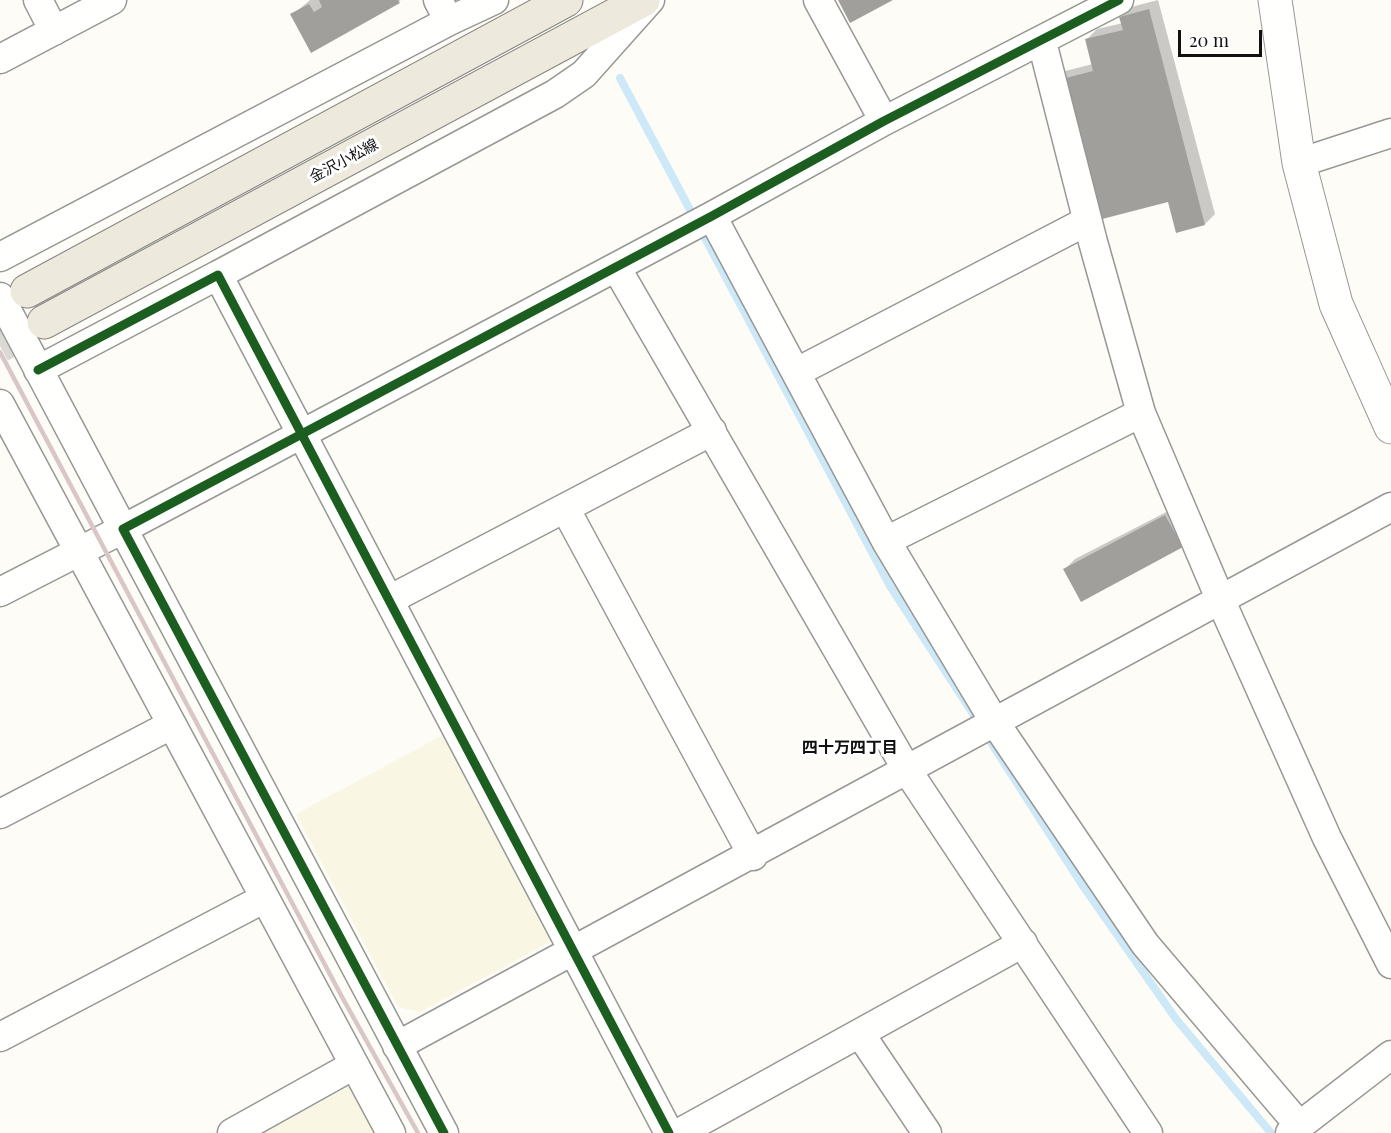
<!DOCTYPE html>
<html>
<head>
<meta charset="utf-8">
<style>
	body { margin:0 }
	#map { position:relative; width:1391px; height:1133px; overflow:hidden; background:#fdfcf7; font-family:"Playfair Display",serif }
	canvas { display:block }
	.scale { position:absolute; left:1178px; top:30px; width:84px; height:27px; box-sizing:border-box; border:3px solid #111; border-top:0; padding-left:8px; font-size:18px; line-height:21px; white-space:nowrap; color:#111; -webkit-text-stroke:4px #fff; paint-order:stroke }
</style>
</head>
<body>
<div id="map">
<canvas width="1391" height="1133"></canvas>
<div class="scale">20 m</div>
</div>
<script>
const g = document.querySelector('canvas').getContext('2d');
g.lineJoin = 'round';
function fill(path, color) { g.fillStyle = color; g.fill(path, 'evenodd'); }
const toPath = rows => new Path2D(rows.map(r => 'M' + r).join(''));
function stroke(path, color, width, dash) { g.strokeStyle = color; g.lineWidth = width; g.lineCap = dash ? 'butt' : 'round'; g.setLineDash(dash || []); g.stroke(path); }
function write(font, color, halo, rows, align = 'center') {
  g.font = font + ' "Playfair Display","Noto Sans JP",serif'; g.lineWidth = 6; g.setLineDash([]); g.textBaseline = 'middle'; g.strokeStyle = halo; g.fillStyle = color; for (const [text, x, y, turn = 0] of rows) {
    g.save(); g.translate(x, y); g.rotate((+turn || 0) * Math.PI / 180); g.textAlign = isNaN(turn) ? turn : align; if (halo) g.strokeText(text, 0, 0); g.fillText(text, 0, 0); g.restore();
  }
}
fill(toPath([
	[443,735,552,941,420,1012,398,1007,296,814],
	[356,1083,382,1133,260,1133]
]), '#f9f7e4');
fill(toPath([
	[310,0,401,0,312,50,292,15],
	[1158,0,1215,214,1205,224,1177,231,1169,200,1053,74,1093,64,1087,39,1097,29,1123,23,1121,17,1131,7],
	[1176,507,1182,546,1065,569,1075,559]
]), '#0003');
stroke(toPath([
	[620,78,890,586,979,723],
	[992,744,1083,886,1176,1019,1271,1133]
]), '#cde8f7', 8);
fill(toPath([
	[319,0,398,0,400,3,311,53,290,14,309,4,314,12,322,7],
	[838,0,893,0,850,23],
	[1149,9,1205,225,1176,233,1168,202,1079,225,1042,84,1093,71,1085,39,1123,30,1119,17],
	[1165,515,1183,547,1081,602,1063,569]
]), '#a19f9c');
stroke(toPath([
	[0,346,44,322]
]), '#dad9d4', 33, [33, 16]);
const minor = toPath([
	[38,0,54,31],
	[438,0,449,21,494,0],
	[818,0,884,121],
	[1042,42,1093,242,1141,413,1221,601,1327,838,1391,964],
	[0,59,112,0],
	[1299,163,1391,133],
	[712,216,886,541,994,721,1145,944,1299,1125],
	[0,257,449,21],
	[616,267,907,770,1148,1133],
	[218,275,555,94,584,74,650,0],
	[0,297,123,529,0,592],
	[38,370,218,275,669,1133],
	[797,372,1087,221],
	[0,404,391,1133],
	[565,508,753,856],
	[886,541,1141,413],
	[389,600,712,431],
	[0,814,171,725],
	[861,1035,927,1133],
	[0,1037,265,898],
	[397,1046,1391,507],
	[232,1133,354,1065],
	[444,1133,123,529,712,216,884,121,1119,0],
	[679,1133,1023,943],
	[1290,1133,1391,1055]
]);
const tertiary = toPath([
	[1275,0,1299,163,1336,304,1391,427]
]);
const primary = toPath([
	[27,291,566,0],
	[44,322,643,0]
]);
stroke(minor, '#979795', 31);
stroke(tertiary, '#979795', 35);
stroke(primary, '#858482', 35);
stroke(minor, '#fffffe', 28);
stroke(tertiary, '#fffffe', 33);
stroke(primary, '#ede9dc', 33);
stroke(toPath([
	[0,352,342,997,418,1133]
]), '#d9c6c7', 4.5);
stroke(toPath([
	[38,370,218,275,669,1133],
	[444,1133,123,529,712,216,884,121,1119,0]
]), '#1b5e20', 9);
write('15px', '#111', '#fff', [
	["金沢小松線",344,161,-28]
]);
write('bold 16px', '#111', '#fff', [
	["四十万四丁目",850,748]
]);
</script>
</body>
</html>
